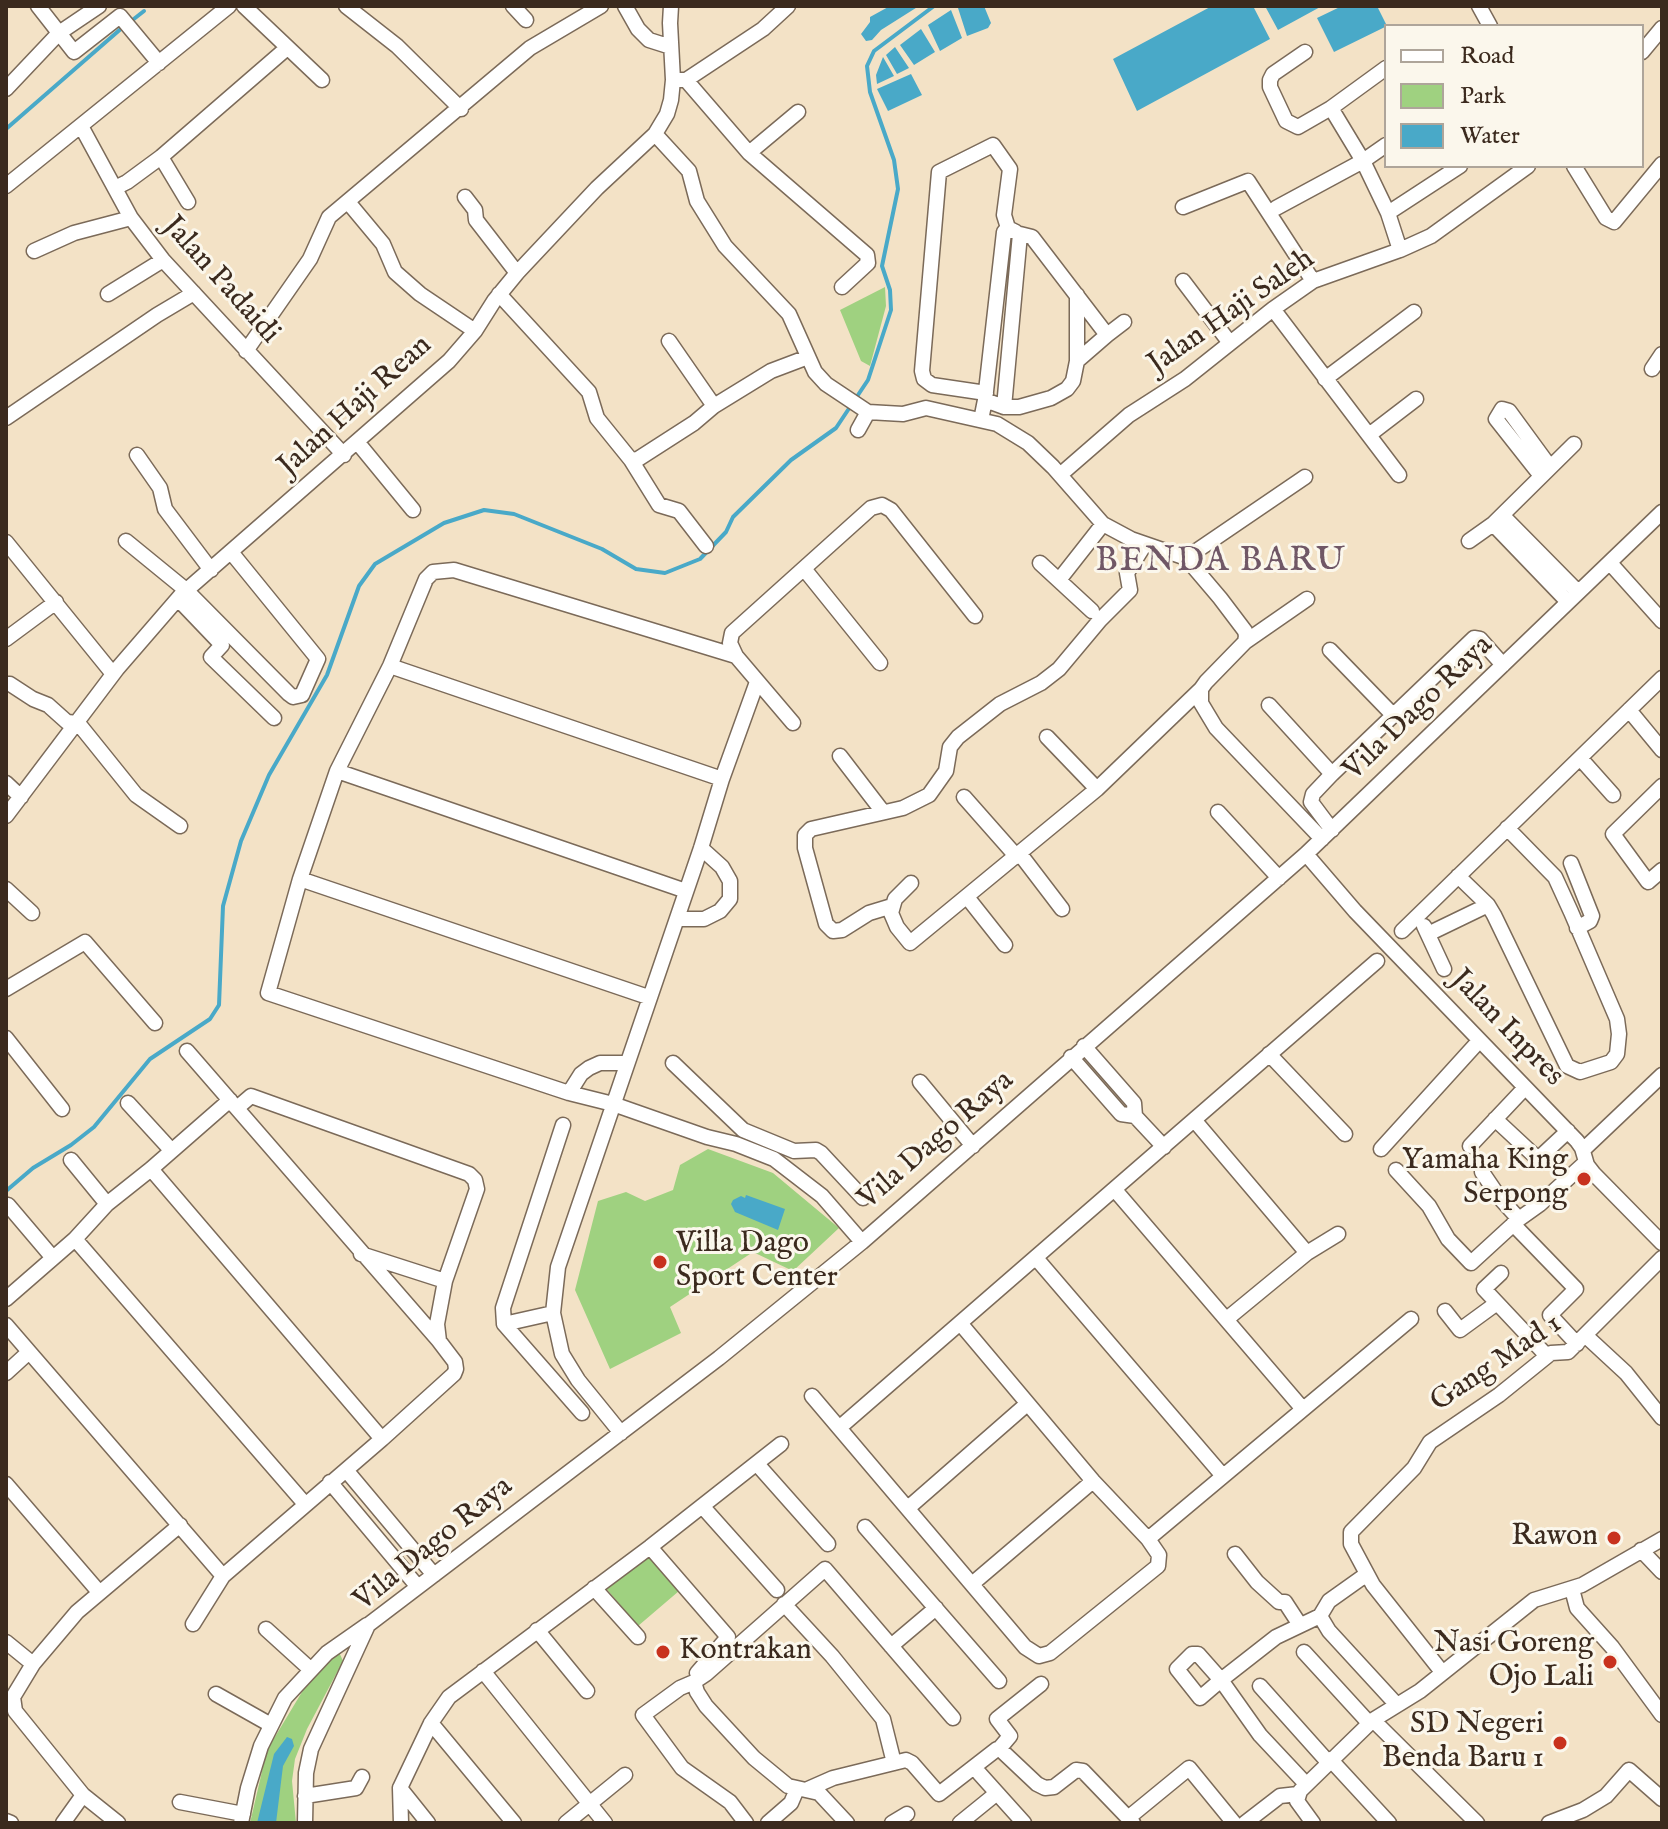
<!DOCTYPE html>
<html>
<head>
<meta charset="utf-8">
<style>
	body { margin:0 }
	#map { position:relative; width:1668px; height:1829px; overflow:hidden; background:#f3e2c6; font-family:"IM FELL English",serif }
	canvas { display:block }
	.frame { position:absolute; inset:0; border:8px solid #3b2a1e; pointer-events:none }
	.legend { position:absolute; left:1384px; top:24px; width:260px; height:144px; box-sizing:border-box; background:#fbf7ec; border:2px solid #aea59a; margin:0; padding:10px 14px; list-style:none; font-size:24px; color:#3b2a1e }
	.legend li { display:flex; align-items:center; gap:16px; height:40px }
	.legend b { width:40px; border:2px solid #aea59a }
</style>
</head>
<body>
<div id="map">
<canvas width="1668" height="1829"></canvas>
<div class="frame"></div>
<ul class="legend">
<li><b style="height:10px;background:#fff"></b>Road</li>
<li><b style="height:22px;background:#9fd180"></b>Park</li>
<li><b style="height:22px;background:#49a9c8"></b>Water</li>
</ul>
</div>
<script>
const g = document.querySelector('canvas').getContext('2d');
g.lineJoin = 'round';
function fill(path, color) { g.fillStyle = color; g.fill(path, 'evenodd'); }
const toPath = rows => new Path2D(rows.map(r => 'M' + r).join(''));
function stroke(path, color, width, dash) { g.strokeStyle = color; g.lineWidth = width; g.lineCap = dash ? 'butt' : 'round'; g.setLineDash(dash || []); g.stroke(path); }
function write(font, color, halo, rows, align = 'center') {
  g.font = font + ' "IM FELL English",serif'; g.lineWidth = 6; g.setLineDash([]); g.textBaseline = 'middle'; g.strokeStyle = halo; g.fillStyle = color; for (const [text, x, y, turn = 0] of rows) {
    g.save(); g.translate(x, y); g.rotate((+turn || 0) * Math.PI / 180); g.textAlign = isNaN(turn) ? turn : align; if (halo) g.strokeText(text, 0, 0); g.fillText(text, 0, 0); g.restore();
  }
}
fill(toPath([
	[885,287,886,306,870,366,861,361,840,310],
	[708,1149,773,1173,839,1228,793,1271,753,1252,670,1307,681,1333,610,1369,575,1290,598,1201,626,1192,645,1201,673,1190,680,1165],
	[648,1553,679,1591,638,1626,604,1586],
	[339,1652,343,1661,307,1729,295,1759,292,1781,296,1823,250,1823,267,1750,308,1682,334,1653]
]), '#9fd180');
fill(toPath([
	[890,6,919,6,881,30,872,40,866,41,861,34,870,22,870,17],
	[964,6,984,6,991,23,988,28,967,36,958,8],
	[1212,6,1253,6,1270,39,1137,111,1113,59],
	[1265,6,1322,6,1278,30],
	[1342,6,1377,6,1387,26,1334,52,1317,18],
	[951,10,962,38,940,51,928,25],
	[921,29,935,52,914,65,900,45],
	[895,47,909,68,897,74,886,55],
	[883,57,894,76,877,84,876,75],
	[911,74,922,95,888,111,877,89],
	[746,1195,785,1209,778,1230,735,1212,731,1204,733,1200,741,1196,745,1198],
	[287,1737,292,1739,294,1746,283,1766,276,1823,257,1823,274,1754]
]), '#49a9c8');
stroke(toPath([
	[130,22,144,11],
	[6,129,123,27],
	[6,1191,33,1168,71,1145,94,1127,150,1059,210,1019,219,1005,223,906,241,841,269,775,327,675,359,586,375,564,444,523,484,510,514,514,602,549,636,569,665,573,700,559,726,532,733,517,791,460,836,428,868,380,891,310,890,290,882,266,898,189,894,160,870,92,867,66,874,51,934,6]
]), '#49a9c8', 4);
const minor = toPath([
	[38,6,74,52,120,16,159,63],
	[244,6,322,80],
	[346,6,397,46,461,109],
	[513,6,526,20],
	[625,6,638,29,649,40,671,47],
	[1479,6,1490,26],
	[1305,52,1273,74,1270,80,1270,87,1286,121,1298,127,1331,108,1363,161,1386,145],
	[1642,52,1662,28],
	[673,80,686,80,749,153,867,255,868,263,842,287],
	[686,80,763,29,788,6],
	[6,89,59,33,99,6],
	[1331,108,1386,68],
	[81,126,131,218,163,260,344,455],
	[655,134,689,171,697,201,725,246,789,314,815,372,826,384,868,412,903,414,926,408,997,424,1028,443,1053,467,1103,524,1131,539,1186,558,1220,598,1245,631,1246,636,1245,642,1206,682,1201,689,1201,703,1216,728,1322,839],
	[749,153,798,112],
	[161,157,188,202],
	[1574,166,1606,218,1614,222,1662,164],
	[6,186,229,6],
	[115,188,127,182,161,157,287,48],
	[465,197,475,210,476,220,517,273],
	[348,202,383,244,395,272,420,294,475,331],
	[1183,207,1248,181,1313,281],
	[1276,208,1363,161,1388,213,1400,250],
	[1388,213,1460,166],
	[34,251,74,233,131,218],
	[1183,281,1230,343],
	[108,294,163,260],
	[499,294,589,392,597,418,631,460,638,459,694,423,714,406,771,371,808,357],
	[1273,309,1399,475],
	[1107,335,1124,322],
	[669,341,714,406],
	[246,351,310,259,329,217,530,48,601,6],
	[1652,369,1662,354],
	[1325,379,1414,312],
	[986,393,932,385,924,379,922,371,939,172,993,145,1010,169,1004,215,1008,228],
	[985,400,1004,232,1008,228,1016,232],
	[1004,407,1020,234,1032,237,1107,335,1077,361],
	[6,418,157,315,194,293],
	[981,420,985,400,1004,407,1019,407,1051,398,1067,389,1073,381,1077,361,1077,295],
	[858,430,868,412],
	[1369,435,1416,399],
	[358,443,413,510],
	[137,455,160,488,165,509,211,570],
	[631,460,659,505,679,511,706,546],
	[1060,475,1129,415,1185,379,1273,309,1313,281,1400,250,1431,236,1528,166],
	[1541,476,1496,419,1502,409,1509,411,1550,467],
	[1502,515,1578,592],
	[1493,524,1568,602],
	[126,541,186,590,289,694,293,697,302,695,318,659,231,552],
	[1469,541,1493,524,1574,444],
	[6,542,113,674],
	[1186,558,1305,477],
	[1040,563,1092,611],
	[1610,563,1662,621],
	[805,570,880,663],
	[1059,580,1103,524],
	[178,599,222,645,211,657,274,718],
	[6,639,56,602],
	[1245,642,1307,599],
	[1330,650,1393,715],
	[736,656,454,570,433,572,426,579,390,666,337,771,300,879,268,993,569,1093,613,1104,707,1137,736,1144,774,1159,822,1196,862,1242],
	[390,666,722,779],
	[6,684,10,684,33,699,48,705,67,722,78,723,136,795,180,826],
	[1269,705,1332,774],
	[1629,710,1662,750],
	[793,723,736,656,730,643,732,633,871,508,882,505,891,510,975,616],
	[1047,737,1097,789],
	[840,756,883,812],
	[1580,758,1613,795],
	[337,771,686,891],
	[6,783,21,797],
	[1662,786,1613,834,1648,882,1662,870],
	[964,797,1017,857],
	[1218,812,1279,878],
	[6,816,117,669,181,595,449,361,475,331,494,301,517,273,597,188,655,134,667,114,671,100,673,80,670,23,671,6],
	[1332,830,1311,802,1313,794,1332,774,1474,638,1480,639,1503,665],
	[1020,854,1062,909],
	[1306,854,1355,911,1577,1141,1582,1148,1587,1165,1594,1174,1662,1243],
	[1571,863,1592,916,1590,921,1577,928],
	[1458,876,1488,905,1494,915,1567,1066,1580,1072,1611,1062,1617,1054,1619,1034,1617,1019,1571,912,1555,877,1507,828],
	[300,879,648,997],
	[911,883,895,899,891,913,897,927,910,943,1097,789,1201,689],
	[6,889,32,913],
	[967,897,1005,945],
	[892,906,869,913,842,930,833,931,826,924,805,848,805,835,811,829,903,808,929,795,946,771,950,747,958,737,1000,704,1041,683,1059,669,1100,620,1130,590,1127,573,1145,544],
	[677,919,704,919,720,911,730,899,730,881,722,867,701,848],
	[1424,926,1444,969],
	[1402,931,1662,678],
	[1428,934,1488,905],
	[6,989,85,942,155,1023],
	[6,1038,62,1109],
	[187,1051,439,1341,455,1362,456,1369,454,1374,382,1439,223,1576,193,1624],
	[1269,1054,1345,1134],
	[1071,1057,1121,1114,1135,1116,1134,1103,1084,1046],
	[673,1063,743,1130,794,1151,816,1150,821,1153,863,1198],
	[920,1082,973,1146],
	[569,1093,581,1074,589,1068,600,1063,627,1063],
	[128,1103,171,1150],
	[237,1108,251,1096,469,1174,475,1180,477,1189,445,1281,437,1324,439,1341],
	[1135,1116,1164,1147],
	[1495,1119,1538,1159,1568,1131],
	[1195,1121,1307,1253],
	[563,1125,503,1308,504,1324,582,1413],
	[1470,1146,1520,1093],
	[1381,1149,1479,1041],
	[1583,1150,1662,1075],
	[71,1160,107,1204],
	[151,1169,382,1439],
	[1396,1170,1429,1206,1448,1239,1471,1263,1519,1219,1540,1204,1586,1162],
	[1482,1172,1499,1197,1519,1219],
	[1115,1190,1302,1408],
	[8,1205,53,1258],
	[1513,1224,1576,1289,1550,1315,1577,1344],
	[75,1239,305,1504],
	[361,1254,445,1281],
	[1036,1258,1223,1476],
	[1501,1273,1484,1289,1547,1356],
	[6,1299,75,1239,107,1204,151,1169,230,1100],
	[1445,1311,1460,1330,1497,1303],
	[1228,1318,1307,1253,1338,1234],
	[504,1324,553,1313],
	[6,1325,223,1576],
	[1586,1336,1626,1373,1662,1418],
	[6,1373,29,1352],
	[812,1396,1025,1647,1039,1656,1050,1653,1158,1566,1159,1555,1148,1539,1093,1481,960,1323],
	[839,1428,1377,961],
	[621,1433,578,1380,562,1354,553,1313,558,1267,701,848,722,779,757,682],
	[757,1464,828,1544],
	[346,1470,434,1575],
	[330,1482,418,1587],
	[6,1484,99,1592],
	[702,1506,777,1590],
	[908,1508,1027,1404],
	[865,1527,999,1681],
	[1148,1539,1411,1319],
	[650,1547,728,1637,697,1673],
	[1641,1550,1662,1572],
	[1235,1554,1257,1582,1279,1602,1285,1602,1300,1625],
	[972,1584,1093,1481],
	[594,1588,638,1637],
	[1572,1589,1577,1608,1612,1647,1662,1715],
	[784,1604,832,1656,883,1719,894,1763],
	[1320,1616,1329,1631,1397,1705],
	[266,1629,310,1669],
	[537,1630,587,1691],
	[6,1642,33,1664],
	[891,1646,936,1608],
	[1304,1652,1369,1723],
	[1192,1654,1198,1654,1221,1680,1200,1698,1177,1669,1192,1654],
	[483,1671,605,1823],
	[1442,1672,1373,1585,1351,1544,1351,1532,1414,1468,1430,1442,1499,1395,1551,1353,1568,1352,1662,1258],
	[694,1682,697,1692,706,1706,754,1758,788,1786,819,1793,847,1823],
	[1260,1686,1328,1762],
	[216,1694,271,1725],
	[1373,1720,1477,1823],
	[431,1723,514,1823],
	[999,1749,1010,1736,997,1719,1041,1684],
	[1330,1759,1389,1823],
	[979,1773,1024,1823],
	[1306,1784,1260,1735,1221,1680,1276,1637,1320,1616,1329,1601,1367,1574],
	[400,1788,428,1823],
	[808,1789,833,1778,906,1760,912,1763,939,1794,997,1749,1002,1751,1037,1784,1045,1788,1054,1787,1076,1770,1083,1771,1133,1823],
	[305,1796,356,1788,362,1777],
	[180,1802,243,1814],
	[1128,1818,1189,1768,1234,1823],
	[6,1821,11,1823],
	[63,1823,83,1795],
	[118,1823,83,1795,15,1711,13,1697,33,1664,77,1612,180,1525],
	[241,1823,248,1788,261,1746,285,1698,327,1653,367,1625],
	[305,1823,306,1773,311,1749,368,1625,719,1358,862,1242,1306,854,1662,512],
	[401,1823,400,1788,431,1723,449,1697,650,1547,781,1444],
	[566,1823,625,1775],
	[746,1823,730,1802,682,1768,643,1715,680,1688,694,1682,706,1674,825,1569,953,1718],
	[768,1823,791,1803,797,1789],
	[892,1823,907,1814],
	[960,1823,997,1793],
	[1245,1823,1280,1796,1298,1794],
	[1313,1823,1297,1801,1300,1791,1373,1720,1420,1691,1534,1600,1582,1585,1662,1539],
	[1549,1823,1583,1810,1606,1796,1629,1770,1662,1799]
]);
stroke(minor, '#7b6a59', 17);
stroke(minor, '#fff', 14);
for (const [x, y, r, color] of [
	[1584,1179,8,"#c8321e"],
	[660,1262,8,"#c8321e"],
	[1614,1538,8,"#c8321e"],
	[663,1652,8,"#c8321e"],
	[1610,1662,8,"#c8321e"],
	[1560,1743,8,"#c8321e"]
]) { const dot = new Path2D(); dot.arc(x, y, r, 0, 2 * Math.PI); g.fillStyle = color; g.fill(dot); stroke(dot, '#fbf7ec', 3); }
write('30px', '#3b2a1e', '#fbf7ec', [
	["Jalan Padaidi",220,281,48],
	["Jalan Haji Saleh",1232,313,-35],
	["Jalan Haji Rean",356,407,-42],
	["Vila Dago Raya",1419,709,-44],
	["Jalan Inpres",1506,1029,46],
	["Vila Dago Raya",937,1141,-41],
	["Gang Mad 1",1497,1364,-34],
	["Vila Dago Raya",434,1545,-39]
]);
write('30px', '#3b2a1e', '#fbf7ec', [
	["Yamaha King",1568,1162],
	["Serpong",1568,1196],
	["Villa Dago",676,1245,"left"],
	["Sport Center",676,1279,"left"],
	["Rawon",1598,1538],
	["Nasi Goreng",1594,1645],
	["Ojo Lali",1594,1679],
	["Kontrakan",679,1652,"left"],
	["SD Negeri",1544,1726],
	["Benda Baru 1",1544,1760]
], 'right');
g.letterSpacing = '2px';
write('34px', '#705766', '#fbf7ec', [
	["BENDA BARU",1221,563]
]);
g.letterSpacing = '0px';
</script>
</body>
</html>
